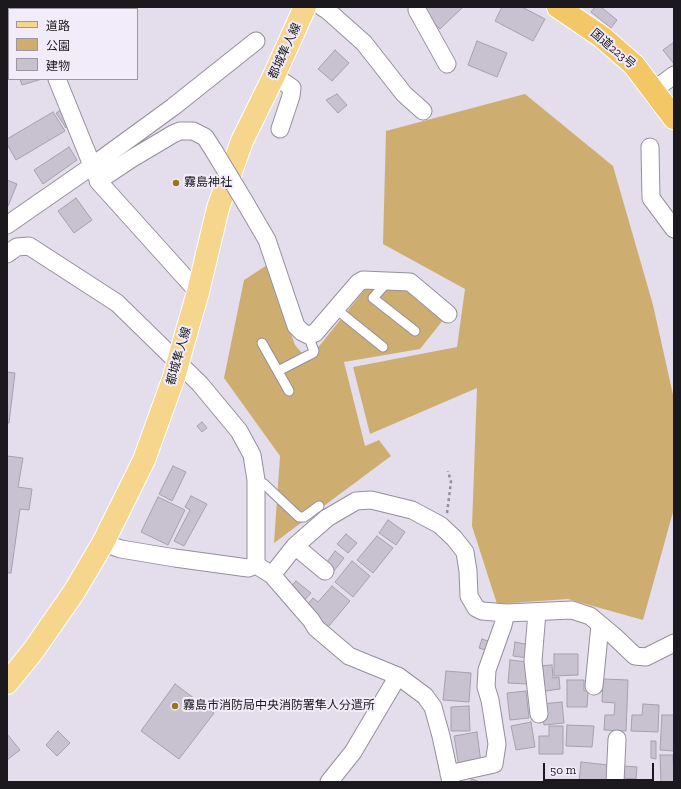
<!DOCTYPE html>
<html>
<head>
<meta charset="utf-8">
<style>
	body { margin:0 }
	#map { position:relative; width:681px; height:789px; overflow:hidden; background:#e4deec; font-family:"Zilla Slab","Noto Sans JP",serif }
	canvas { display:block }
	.frame { position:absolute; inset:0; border:8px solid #1b191e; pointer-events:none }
	.legend { position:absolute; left:8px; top:8px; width:130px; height:72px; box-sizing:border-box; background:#f2ebf9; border:1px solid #9c97a1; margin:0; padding:5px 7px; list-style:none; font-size:12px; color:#1b191e }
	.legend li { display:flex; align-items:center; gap:8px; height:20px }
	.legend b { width:20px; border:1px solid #9c97a1 }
	.scale { position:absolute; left:543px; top:763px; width:111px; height:18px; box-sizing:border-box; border:2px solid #1b191e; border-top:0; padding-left:5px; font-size:12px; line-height:14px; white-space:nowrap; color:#1b191e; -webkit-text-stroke:3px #f2ebf9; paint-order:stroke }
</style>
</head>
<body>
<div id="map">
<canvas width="681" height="789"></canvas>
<div class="frame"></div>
<ul class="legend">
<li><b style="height:5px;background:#f6d58c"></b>道路</li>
<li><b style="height:11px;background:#ceae70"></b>公園</li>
<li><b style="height:11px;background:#c8c1cf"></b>建物</li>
</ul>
<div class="scale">50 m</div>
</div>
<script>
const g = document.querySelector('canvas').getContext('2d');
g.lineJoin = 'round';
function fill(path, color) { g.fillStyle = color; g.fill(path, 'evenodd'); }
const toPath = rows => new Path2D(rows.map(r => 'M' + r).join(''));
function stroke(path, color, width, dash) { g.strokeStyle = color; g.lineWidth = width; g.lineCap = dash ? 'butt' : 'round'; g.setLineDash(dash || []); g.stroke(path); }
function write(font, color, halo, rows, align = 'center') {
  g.font = font + ' "Zilla Slab","Noto Sans JP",serif'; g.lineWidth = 4; g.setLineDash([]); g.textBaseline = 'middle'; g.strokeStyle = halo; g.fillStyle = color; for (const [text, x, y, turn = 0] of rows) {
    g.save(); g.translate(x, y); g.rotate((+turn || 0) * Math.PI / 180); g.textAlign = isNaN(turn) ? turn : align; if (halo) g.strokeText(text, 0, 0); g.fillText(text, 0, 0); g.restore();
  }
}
fill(toPath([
	[525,94,613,166,653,305,674,399,674,498,673,512,643,620,568,599,497,604,472,526,477,388,370,434,353,367,457,347,465,289,383,244,386,131],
	[267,265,295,345,302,353,316,350,366,288,401,287,419,297,444,319,420,349,344,362,365,446,379,440,391,456,274,543,280,456,224,378,244,280]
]), '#ceae70');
const building = toPath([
	[73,7,131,7,128,9,71,9,73,7],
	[426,7,463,7,440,29,423,11,426,7],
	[502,7,522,7,545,19,533,41,495,21,502,7],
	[595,7,601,7,617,20,611,28,591,12,595,7],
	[477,41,507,53,497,77,468,65,477,41],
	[674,42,674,64,663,50,674,42],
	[335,50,349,63,332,81,318,69,335,50],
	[20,79,42,79,22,85,20,79],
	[337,94,347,105,338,113,326,100,337,94],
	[64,108,73,123,66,128,56,113,64,108],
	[53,112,65,131,16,160,7,144,7,139,53,112],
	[69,147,77,160,43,184,34,170,69,147],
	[7,180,17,184,8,206,7,206,7,180],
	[76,198,92,220,74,233,58,211,76,198],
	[7,372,15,373,9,423,7,423,7,372],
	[202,422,207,428,202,432,197,426,202,422],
	[7,456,23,458,18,487,32,489,29,510,20,509,11,573,7,573,7,456],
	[173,466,186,472,172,501,159,494,173,466],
	[191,496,207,504,184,546,174,541,190,510,185,507,191,496],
	[158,497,185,510,168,545,141,532,158,497],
	[388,520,405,532,396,545,379,533,388,520],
	[346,534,357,543,348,553,337,544,346,534],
	[377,536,393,548,373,573,357,560,377,536],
	[335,551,344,558,334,571,325,565,335,551],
	[352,561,370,576,353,597,335,582,352,561],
	[296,581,311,593,302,603,288,590,296,581],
	[332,586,350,601,328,627,305,607,313,598,318,602,332,586],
	[482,639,494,643,491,652,479,648,482,639],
	[515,642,530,645,528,658,513,656,515,642],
	[554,654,578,654,578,675,554,676,554,654],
	[510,660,528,662,527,684,508,683,510,660],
	[552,665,553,678,559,677,560,689,539,692,537,666,552,665],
	[446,671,471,673,469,702,443,700,446,671],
	[603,679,628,680,626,731,604,730,605,715,614,715,615,703,602,702,603,679],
	[567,680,584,680,584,691,588,691,587,707,567,707,567,680],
	[175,684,214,713,179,759,141,731,175,684],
	[526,691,529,718,510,720,507,693,526,691],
	[562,702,564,723,544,725,541,704,562,702],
	[643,704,659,705,658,732,631,731,632,715,642,715,643,704],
	[469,706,470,731,451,731,451,707,469,706],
	[662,715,674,715,674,751,660,750,662,715],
	[531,722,535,747,516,750,511,726,531,722],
	[567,725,594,726,592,747,566,746,567,725],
	[549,726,563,726,563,754,539,754,539,736,549,736,549,726],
	[58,731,70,743,57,756,46,745,58,731],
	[477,732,481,763,459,767,454,736,477,732],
	[7,734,20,750,7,760,7,734],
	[651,741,656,741,656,759,651,758,651,741],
	[660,755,673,755,674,782,661,782,660,755],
	[581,762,608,765,606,782,579,782,581,762],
	[624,766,637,767,636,779,623,778,624,766],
	[472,779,480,782,470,782,472,779]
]);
fill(building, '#c8c1cf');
stroke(building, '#a69fad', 1);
const service = toPath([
	[388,281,373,298,415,331],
	[336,309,383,347],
	[262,343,289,391],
	[278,371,313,353,314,351,308,335],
	[256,480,264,484,299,517,304,517,319,506]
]);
const minor = toPath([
	[35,7,35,9],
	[322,7,327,10,364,43,404,94,423,111],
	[417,10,447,64],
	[273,78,285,83,292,88,291,96,280,129],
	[57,79,96,175],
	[654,90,674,75],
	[650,147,651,198,674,229],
	[246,204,267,240,296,326,302,332,308,335,315,333,358,283,363,280,410,282,448,314],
	[7,225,92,166,173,107,256,41],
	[7,254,17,247,29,246,117,303,200,384,239,431,252,455,256,480,256,565,272,575,311,620,316,628,349,656,398,676,425,696,433,707,441,736,451,782],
	[198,292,98,181,131,159,173,134,180,131,193,131,205,137,214,151],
	[103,543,121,549,175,558,248,568,256,565],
	[295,546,325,571],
	[272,575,295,546,327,518,356,501,371,500,412,510,440,525,454,538,465,552,468,571,469,596,476,608,482,611,506,613,572,610,590,616,614,636,635,656,646,657,674,643],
	[537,612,533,661,539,714],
	[594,686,600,625],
	[449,774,494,764,497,744,490,700,486,687,487,670,503,625,506,613],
	[329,782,353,752,398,676],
	[615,782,617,739]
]);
const primary = toPath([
	[182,348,198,292,218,208,242,141,273,78,305,7],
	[7,683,33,651,74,592,103,543,144,460,174,377]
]);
const trunk = toPath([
	[558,7,602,37,634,65,674,118]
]);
stroke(service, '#958f9c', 11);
stroke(minor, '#958f9c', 19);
stroke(primary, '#fff', 24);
stroke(trunk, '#fff', 24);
stroke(toPath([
	[447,513,451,482,448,471]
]), '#938e99', 2.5, [3, 3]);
stroke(service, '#fff', 9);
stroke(minor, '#fff', 17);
stroke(primary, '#f6d58c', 22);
stroke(trunk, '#f3c766', 22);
const minorBridge = toPath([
	[214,151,246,204]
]);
const primaryBridge = toPath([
	[174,377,182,348]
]);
stroke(minorBridge, '#958f9c', 19, []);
stroke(primaryBridge, '#fff', 24, []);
stroke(minorBridge, '#fff', 17);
stroke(primaryBridge, '#f6d58c', 22);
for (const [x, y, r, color] of [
	[176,183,4,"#99741f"],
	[175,706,4,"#99741f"]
]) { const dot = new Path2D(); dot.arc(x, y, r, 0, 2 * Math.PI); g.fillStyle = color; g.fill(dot); stroke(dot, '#f2ebf9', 1.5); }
write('12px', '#1b191e', '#f2ebf9', [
	["国道223号",613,49,40],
	["都城隼人線",285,51,-65],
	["都城隼人線",179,356,-74]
]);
write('12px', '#1b191e', '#f2ebf9', [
	["霧島神社",184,183],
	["霧島市消防局中央消防署隼人分遣所",183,706]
], 'left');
</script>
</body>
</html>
